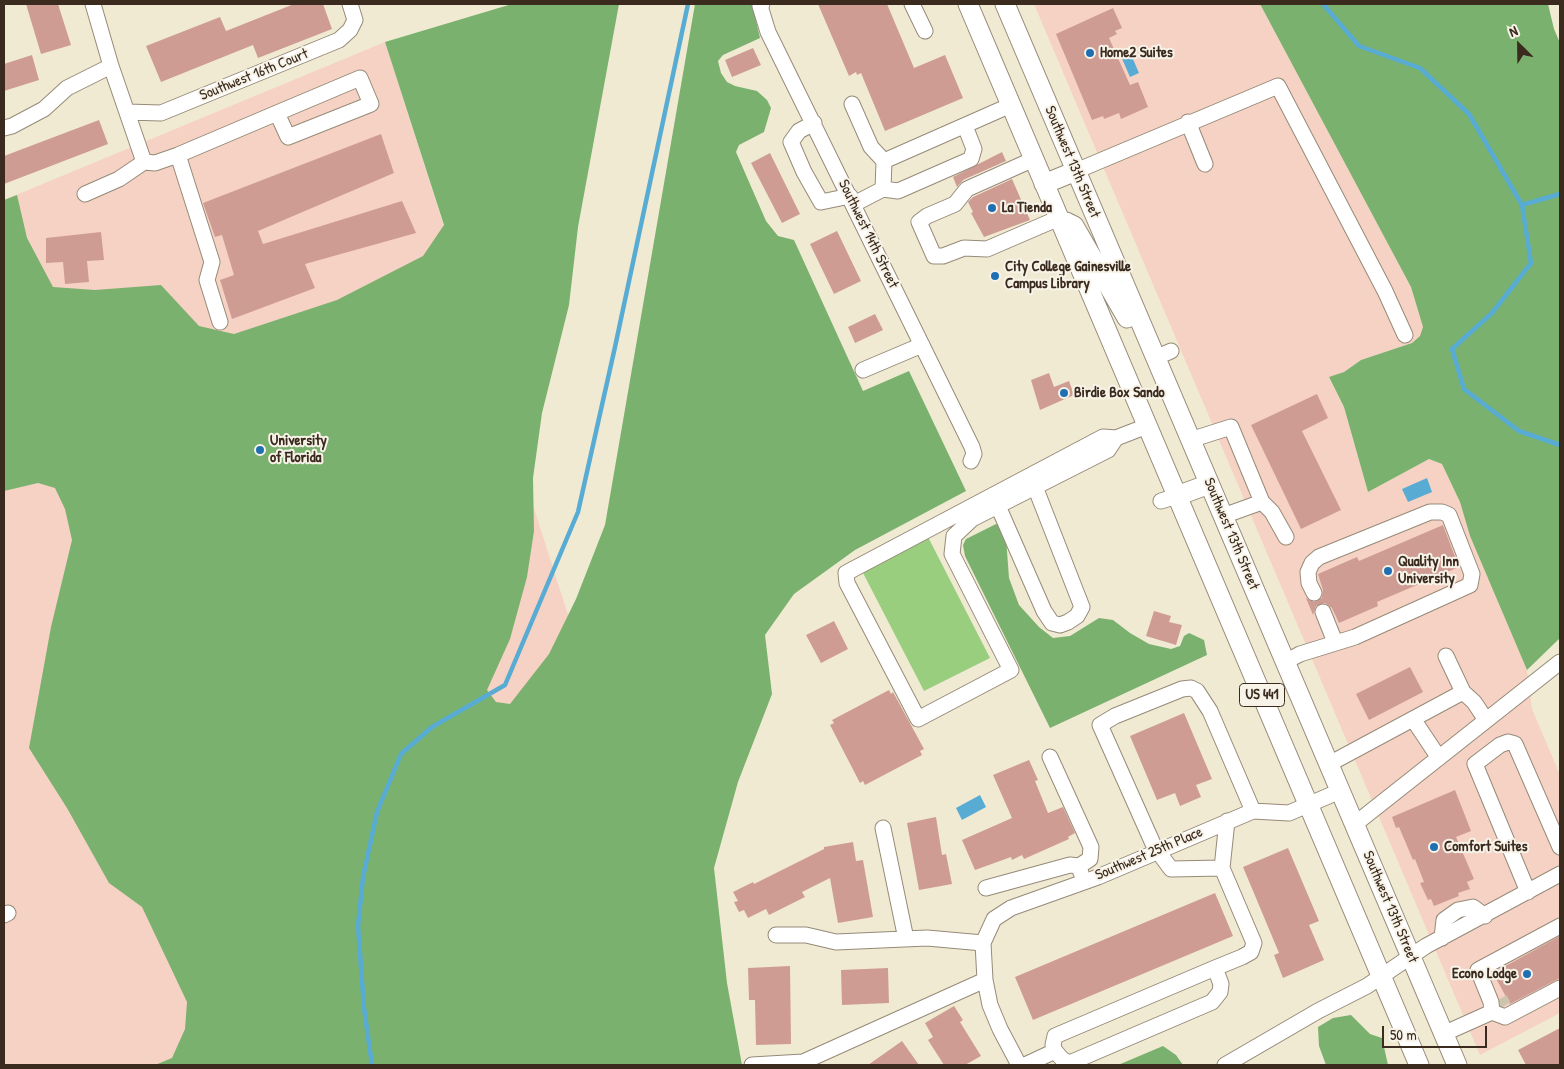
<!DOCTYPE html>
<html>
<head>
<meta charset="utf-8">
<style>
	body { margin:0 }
	#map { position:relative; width:1564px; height:1069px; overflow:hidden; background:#f1ead3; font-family:"Patrick Hand",sans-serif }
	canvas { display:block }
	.frame { position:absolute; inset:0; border:5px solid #3b2a1e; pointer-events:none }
	.north { position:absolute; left:1494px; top:20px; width:50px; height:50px; -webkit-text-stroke:4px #f7f3e8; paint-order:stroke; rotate:337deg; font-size:14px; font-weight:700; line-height:20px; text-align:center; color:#3b2a1e }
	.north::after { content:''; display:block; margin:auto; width:18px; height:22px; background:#3b2a1e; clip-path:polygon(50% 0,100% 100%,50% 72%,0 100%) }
	.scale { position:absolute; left:1382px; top:1026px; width:105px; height:22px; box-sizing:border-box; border:2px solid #3b2a1e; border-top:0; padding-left:6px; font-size:15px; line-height:18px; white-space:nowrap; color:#3b2a1e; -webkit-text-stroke:4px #f7f3e8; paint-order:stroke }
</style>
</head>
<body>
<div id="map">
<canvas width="1564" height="1069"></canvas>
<div class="frame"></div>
<div class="north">N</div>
<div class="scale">50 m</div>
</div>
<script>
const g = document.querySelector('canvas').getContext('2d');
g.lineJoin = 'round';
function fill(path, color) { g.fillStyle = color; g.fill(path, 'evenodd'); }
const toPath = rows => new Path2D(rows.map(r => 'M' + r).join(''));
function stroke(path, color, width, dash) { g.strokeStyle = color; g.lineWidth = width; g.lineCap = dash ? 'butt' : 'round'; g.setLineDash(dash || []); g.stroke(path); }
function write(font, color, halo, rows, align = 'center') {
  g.font = font + ' "Patrick Hand",sans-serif'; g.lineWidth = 4; g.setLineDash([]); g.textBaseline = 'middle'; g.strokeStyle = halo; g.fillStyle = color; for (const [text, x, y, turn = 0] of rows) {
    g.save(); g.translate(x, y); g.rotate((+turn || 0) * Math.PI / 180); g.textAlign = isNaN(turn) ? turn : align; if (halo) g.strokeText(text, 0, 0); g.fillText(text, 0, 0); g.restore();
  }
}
fill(toPath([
	[1034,4,1260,4,1411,287,1423,327,1420,336,1412,343,1361,360,1344,372,1329,378,1344,407,1368,492,1429,459,1442,464,1460,502,1470,536,1527,670,1532,709,1560,775,1560,1013,1480,1055],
	[385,42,593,693,737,1065,4,1065,4,200]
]), '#f6d2c4');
fill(toPath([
	[928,537,990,658,924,691,862,571]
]), '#99ce7f');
fill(toPath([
	[512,4,619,4,578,227,569,305,542,413,533,478,534,531,527,577,510,639,487,690,496,702,510,704,549,654,576,599,605,525,695,4,752,4,760,38,723,55,718,61,721,73,727,82,735,86,757,91,767,100,771,108,764,132,739,145,736,152,766,221,778,236,794,240,863,391,909,371,966,491,855,550,794,594,765,635,772,694,738,782,714,868,727,983,742,1065,155,1065,172,1058,185,1029,187,1002,142,907,109,883,67,808,29,748,51,627,72,540,65,509,55,488,38,483,4,491,4,200,17,195,27,238,53,287,95,290,161,285,199,326,234,334,337,300,423,256,444,225,385,42],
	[1260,4,1548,4,1554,29,1560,43,1560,638,1527,670,1470,536,1460,502,1442,464,1429,459,1368,492,1344,407,1329,377,1344,372,1361,360,1412,343,1420,336,1423,327,1411,287],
	[996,524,1003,527,1006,538,1009,578,1019,605,1039,627,1053,638,1070,636,1099,618,1113,620,1130,633,1149,644,1171,649,1180,646,1184,636,1189,633,1204,640,1207,655,1050,728,965,556,963,545,966,539],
	[1351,1015,1370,1034,1382,1038,1388,1065,1326,1065,1319,1046,1318,1027,1333,1018],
	[1163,1046,1176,1055,1183,1065,1118,1065]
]), '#7ab16e');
fill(toPath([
	[1129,50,1139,73,1130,77,1120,54],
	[1427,478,1432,492,1408,502,1402,489],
	[980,795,986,807,962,820,956,808]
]), '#58acd4');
stroke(toPath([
	[1323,4,1359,46,1420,68,1469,114,1522,205,1531,263,1492,313,1452,349,1464,389,1519,431,1560,445],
	[1522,205,1560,194],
	[372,1065,364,1008,358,926,363,877,377,812,401,754,432,727,505,685,578,512,615,347,688,4]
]), '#58acd4', 4.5);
fill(toPath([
	[26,4,58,4,71,45,41,54],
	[294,4,323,4,332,29,258,58,253,45,161,82,146,46,220,17,226,31],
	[818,4,887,4,914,68,945,55,963,98,885,131,861,73,857,75,856,72,849,76],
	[1113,8,1122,28,1115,31,1117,34,1109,38,1130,85,1138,82,1148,107,1121,119,1119,113,1104,119,1103,116,1092,120,1056,34],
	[753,48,761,65,732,77,725,60],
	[32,55,39,80,4,91,4,64],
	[99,120,108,144,4,184,4,156],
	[381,134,394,173,258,231,263,244,402,201,416,233,305,264,315,288,232,319,220,280,234,275,222,235,215,237,203,203],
	[1002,152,1006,161,963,180,957,187,953,177],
	[770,153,800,214,782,223,751,163],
	[1012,179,1030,220,984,237,971,213,973,212,968,202,973,197],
	[837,231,861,281,834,294,810,244],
	[101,232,104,260,87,261,89,282,65,284,63,262,46,263,46,238],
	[875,314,883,330,855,343,848,327],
	[1049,373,1054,387,1069,381,1074,395,1040,410,1031,380],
	[1317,394,1328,418,1302,431,1341,510,1301,529,1251,425],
	[1443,525,1459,567,1377,602,1378,606,1339,623,1332,608,1325,603,1316,606,1313,615,1306,598,1314,602,1322,598,1323,590,1318,574,1357,557,1359,561],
	[1154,611,1171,616,1169,622,1182,625,1176,645,1146,636],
	[834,621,848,649,821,663,806,635],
	[1410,667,1423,692,1369,720,1356,694],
	[889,690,891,694,893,692,924,749,920,751,922,755,865,785,863,781,860,783,830,725,834,723,832,720],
	[1184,713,1212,779,1196,785,1201,797,1180,806,1175,793,1157,800,1130,736],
	[1029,760,1038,780,1035,781,1048,813,1063,807,1075,833,1068,837,1069,839,1024,859,1022,855,1012,860,1011,857,975,870,962,840,1012,818,993,775],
	[1455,790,1471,831,1456,837,1474,879,1467,882,1470,889,1458,893,1459,896,1434,906,1431,899,1428,900,1420,883,1424,882,1415,859,1413,860,1399,827,1396,828,1392,817],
	[936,817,942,855,946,854,952,884,919,890,907,823],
	[853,842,856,861,863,860,873,917,838,923,830,878,802,892,805,897,769,915,766,909,748,918,744,910,739,912,734,902,738,901,733,892,753,882,754,884,824,849,824,847],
	[1288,848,1319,921,1309,925,1324,960,1283,978,1274,955,1279,953,1243,867],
	[1215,893,1233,936,1033,1020,1015,977],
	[1560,936,1560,978,1510,1004,1493,973],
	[790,966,791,1044,756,1045,755,1000,749,1000,748,968],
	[888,968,889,1003,842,1005,841,970],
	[954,1006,963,1020,960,1022,981,1056,965,1065,944,1065,928,1040,933,1037,925,1023],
	[1560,1028,1560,1065,1526,1065,1518,1050],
	[902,1041,919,1065,868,1065]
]), '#cf9c94');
stroke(toPath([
	[1500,999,1504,1006]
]), '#cdc4af', 15, [15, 8]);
const minor = toPath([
	[762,4,760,6,768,32,972,447,974,454,971,461],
	[912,4,925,31],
	[111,66,144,162],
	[852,104,871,147,884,161],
	[127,112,161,113,339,40,350,30,355,20,350,4],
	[1188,122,1205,164],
	[814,123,799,131,791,142,804,172,821,202,850,196],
	[4,128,12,126,44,109,67,88,111,66,93,4],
	[178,155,212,262,207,280,220,322],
	[1034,159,967,189,955,204,927,216,919,222,934,256,943,256,964,248,987,249,1059,218],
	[1076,171,1278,86,1385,291,1405,335],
	[883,189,898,191,971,159,974,149,965,126],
	[85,194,119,179,144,162,155,163,178,155,277,113,360,78,371,104,288,137,277,113],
	[854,204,883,189,884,161,1011,105],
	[1155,358,1171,351],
	[863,370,922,345],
	[1116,438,1108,450,972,519,954,536,952,554,1011,670,918,719,847,583,846,573,1103,437,1116,438,1147,426],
	[1190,440,1231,427,1262,502],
	[1161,501,1177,496],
	[998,506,1044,611,1052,623,1060,625,1068,622,1077,616,1082,607,1032,479],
	[1223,516,1262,502,1272,512,1286,537],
	[1323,612,1335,642],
	[1285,662,1300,654,1355,637,1448,595,1470,585,1472,574,1449,515,1442,512,1430,512,1319,557,1312,563,1308,572,1309,583,1314,593],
	[1463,692,1474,702,1486,720],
	[1413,719,1439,758],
	[1050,757,1091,847,1090,859,1079,866],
	[1329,764,1463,692,1446,656],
	[1355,824,1560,662],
	[883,828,906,939],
	[1222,868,1227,821],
	[986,888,1070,865,1079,866,1081,873],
	[1528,892,1475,764,1500,745,1508,742,1515,744,1560,847],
	[4,915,8,913],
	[776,935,806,935,836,942,927,938,983,943],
	[1442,938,1444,920,1458,910,1473,907,1485,916],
	[1215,968,1221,984,1220,992,1212,1002,1072,1062,1067,1062,1062,1059,1055,1051,1053,1045,1055,1036,1215,968,1242,957,1251,952,1254,943,1222,868,1171,869,1154,846,1100,725,1115,716,1182,689,1191,688,1197,691,1210,711,1253,811],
	[1492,1012,1491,1002,1478,970,1560,926],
	[1443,1034,1492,1012,1505,1017,1560,988],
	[752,1065,803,1062,985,980],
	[1019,1065,1000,1029,990,1005,985,980,983,943,994,919,1011,908,1098,877,1253,811,1289,813,1340,791],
	[1025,1065,1055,1051],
	[1225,1065,1318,1011,1367,986,1426,946,1560,874]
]);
const major = toPath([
	[968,4,1419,1065],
	[1005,4,1457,1065],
	[1044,184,1076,171],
	[1066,222,1074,226,1127,318],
	[1177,496,1209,484]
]);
stroke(minor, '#968a78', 17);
stroke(major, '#968a78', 21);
stroke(minor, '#fff', 15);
stroke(major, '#fff', 19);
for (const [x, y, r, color] of [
	[1090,53,5,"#1f6fb2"],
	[992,208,5,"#1f6fb2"],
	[995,276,5,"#1f6fb2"],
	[1064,393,5,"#1f6fb2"],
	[260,450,5,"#1f6fb2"],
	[1388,571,5,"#1f6fb2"],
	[1434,847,5,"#1f6fb2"],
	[1527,974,5,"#1f6fb2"]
]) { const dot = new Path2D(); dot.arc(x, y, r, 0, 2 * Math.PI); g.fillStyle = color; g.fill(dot); stroke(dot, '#f7f3e8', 2); }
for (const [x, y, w] of [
	[1262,695,45]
]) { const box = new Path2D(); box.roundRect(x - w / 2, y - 11.5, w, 23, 4); g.fillStyle = '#f7f3e8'; g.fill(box); stroke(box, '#3b2a1e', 1); }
write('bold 14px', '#3b2a1e', null, [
	["US 441",1262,695]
]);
write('bold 15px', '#3b2a1e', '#f7f3e8', [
	["Home2 Suites",1100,53],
	["La Tienda",1002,208],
	["City College Gainesville",1005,267],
	["Campus Library",1005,284],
	["Birdie Box Sando",1074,393],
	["University",270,441],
	["of Florida",270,458],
	["Quality Inn",1398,562],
	["University",1398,579],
	["Comfort Suites",1444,847],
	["Econo Lodge",1517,974,"right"]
], 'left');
write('15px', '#3b2a1e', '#f7f3e8', [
	["Southwest 16th Court",254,75,-22],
	["Southwest 13th Street",1072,162,67],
	["Southwest 14th Street",868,234,64],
	["Southwest 13th Street",1231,534,67],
	["Southwest 25th Place",1149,854,-23],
	["Southwest 13th Street",1390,907,67]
]);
</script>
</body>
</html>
